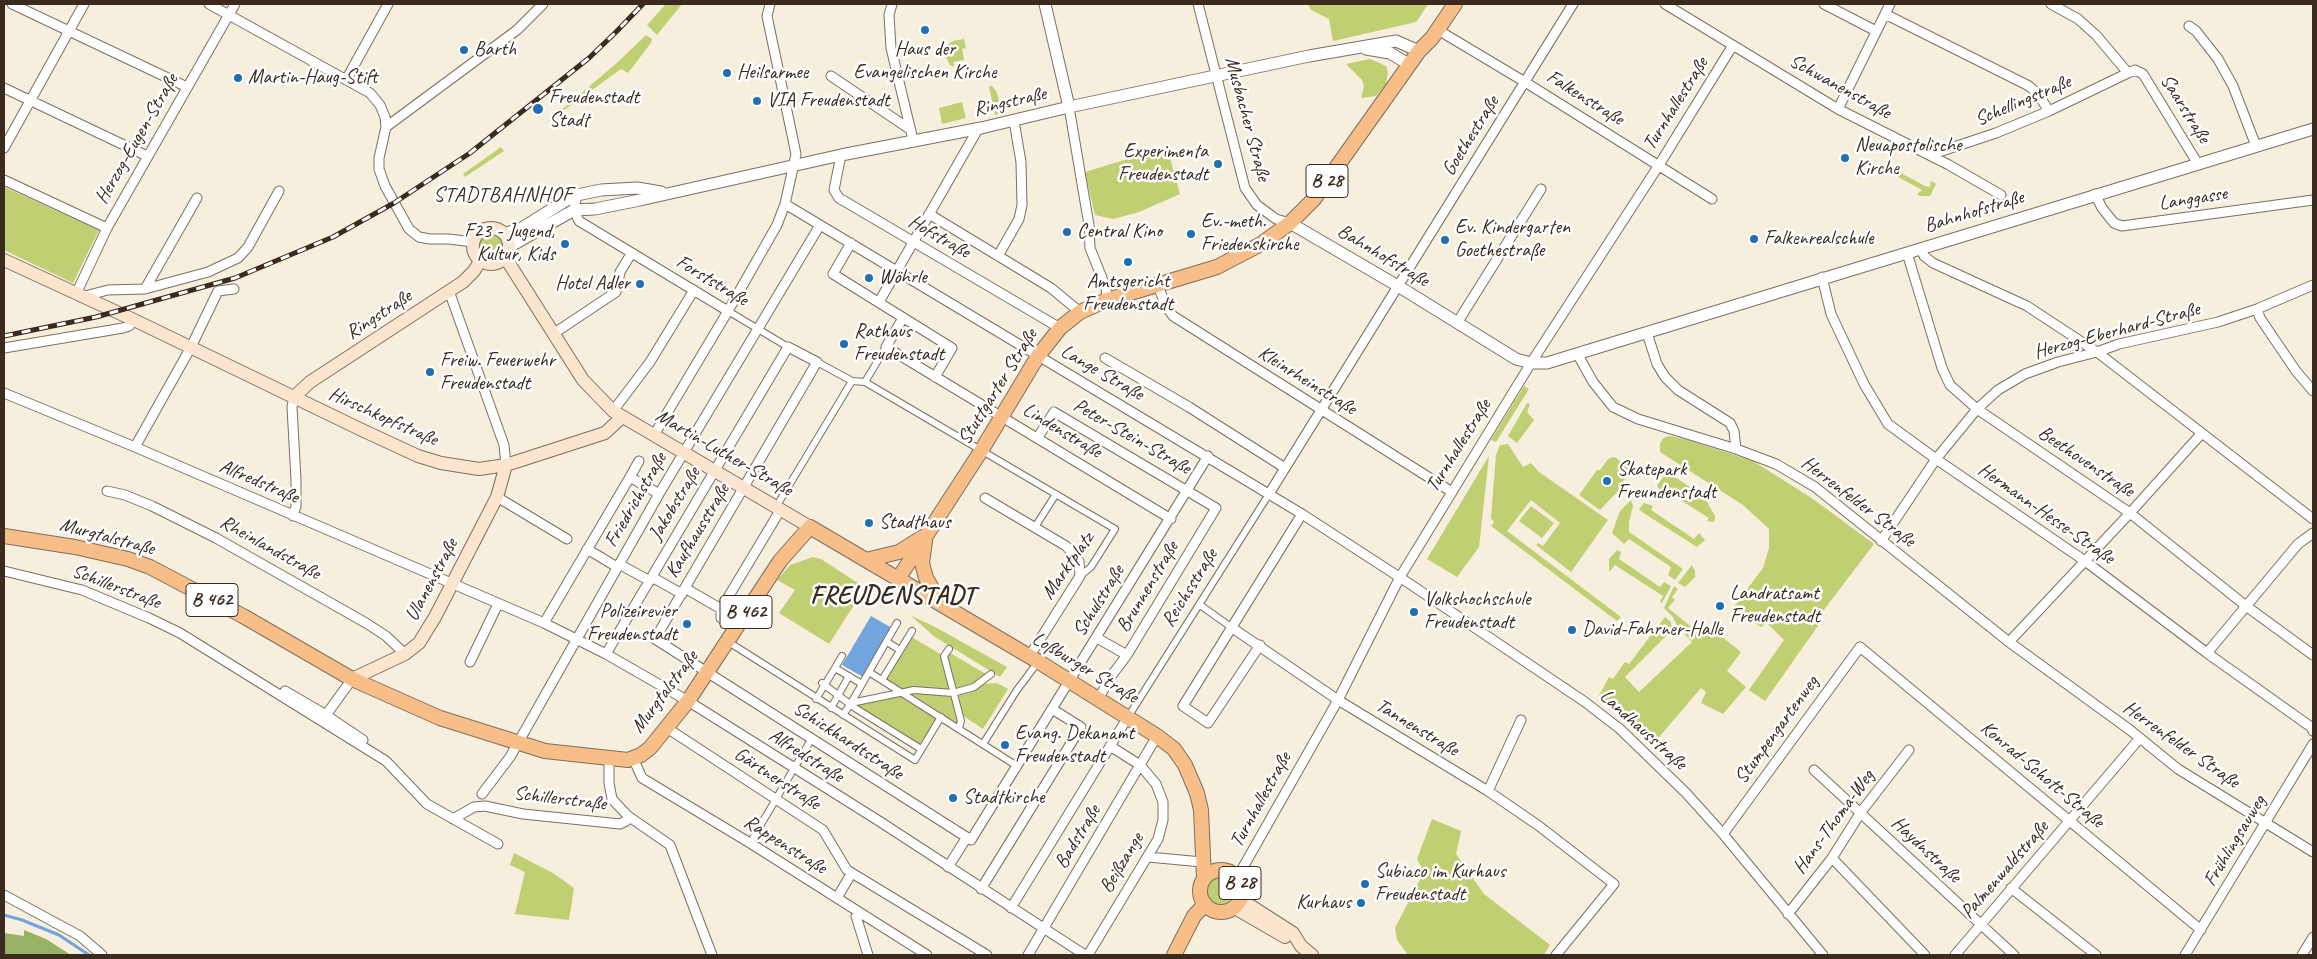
<!DOCTYPE html>
<html>
<head>
<meta charset="utf-8">
<style>
	body { margin:0 }
	#map { position:relative; width:2317px; height:959px; overflow:hidden; background:#f6efde; font-family:Caveat,sans-serif }
	canvas { display:block }
	.frame { position:absolute; inset:0; border:5px solid #3b2a1e; pointer-events:none }
</style>
</head>
<body>
<div id="map">
<canvas width="2317" height="959"></canvas>
<div class="frame"></div>
</div>
<script>
const g = document.querySelector('canvas').getContext('2d');
g.lineJoin = 'round';
function fill(path, color) { g.fillStyle = color; g.fill(path, 'evenodd'); }
const toPath = rows => new Path2D(rows.map(r => 'M' + r).join(''));
function stroke(path, color, width, dash) { g.strokeStyle = color; g.lineWidth = width; g.lineCap = dash ? 'butt' : 'round'; g.setLineDash(dash || []); g.stroke(path); }
function write(font, color, halo, rows, align = 'center') {
  g.font = font + ' Caveat,sans-serif'; g.lineWidth = 5; g.setLineDash([]); g.textBaseline = 'middle'; g.strokeStyle = halo; g.fillStyle = color; for (const [text, x, y, turn = 0] of rows) {
    g.save(); g.translate(x, y); g.rotate((+turn || 0) * Math.PI / 180); g.textAlign = isNaN(turn) ? turn : align; if (halo) g.strokeText(text, 0, 0); g.fillText(text, 0, 0); g.restore();
  }
}
fill(toPath([
	[666,4,682,4,657,35,647,25],
	[1308,4,1428,4,1417,21,1412,23,1333,41,1329,19,1311,10],
	[646,35,652,39,651,43,628,73,621,69,545,124,618,62],
	[964,39,966,48,962,49,964,60,953,62,954,67,950,65,946,57,945,46,953,41],
	[1370,59,1386,66,1388,72,1386,84,1376,96,1361,98,1364,86,1362,80,1346,64],
	[989,86,992,86,996,91,1003,113,995,115],
	[962,102,966,118,942,124,939,108],
	[501,147,504,151,465,177,463,174],
	[1167,147,1180,194,1139,212,1113,219,1095,215,1085,172],
	[1893,165,1899,172,1925,186,1930,187,1931,181,1936,184,1930,196,1920,196,1917,194,1922,190,1889,172],
	[4,187,99,230,73,283,4,250],
	'477 246a13 13 0 1 1 26 0a13 13 0 1 1-26 0Z',
	[1524,386,1529,389,1496,442,1491,440],
	[1527,403,1530,404,1527,412,1534,420,1517,443,1508,436],
	[1669,436,1688,440,1753,461,1813,499,1874,544,1820,615,1820,623,1765,701,1749,690,1784,640,1767,623,1761,627,1733,608,1763,568,1769,548,1769,529,1743,505,1660,452,1660,444,1663,438],
	[1508,444,1523,467,1531,463,1539,472,1608,520,1571,572,1536,545,1538,543,1543,546,1560,523,1531,500,1507,531,1621,617,1617,621,1491,526,1494,522,1491,518,1496,455,1500,445],
	[1489,456,1479,547,1457,577,1427,559],
	[1615,457,1630,469,1618,491,1600,510,1579,495,1597,470,1600,470,1609,458],
	[1665,475,1673,476,1703,495,1715,516,1714,522,1707,521,1709,518,1663,489,1661,494,1657,485],
	[1631,500,1633,506,1629,522,1629,532,1683,569,1675,580,1668,575,1671,567,1629,539,1624,544,1612,533,1620,511],
	[1644,503,1653,506,1651,510,1694,539,1699,533,1705,540,1697,547,1642,512,1639,509],
	[1531,506,1554,523,1542,538,1519,521],
	[1617,550,1621,552,1619,559,1660,587,1664,582,1671,586,1662,603,1660,602,1663,596,1615,565,1609,572,1609,559],
	[813,557,821,559,861,585,850,603,854,605,829,644,779,613,795,590,777,580,790,565],
	[1692,565,1695,571,1695,577,1685,587,1678,583],
	[1674,586,1678,589,1672,597,1675,600,1668,608,1694,629,1706,624,1741,652,1727,671,1746,687,1723,714,1701,703,1706,692,1701,688,1654,743,1599,696,1609,677,1613,679,1625,662,1629,664,1665,617,1671,622,1672,630,1625,677,1639,692,1692,642,1678,627,1673,617,1664,608],
	[910,615,937,628,1007,667,1000,677,935,637],
	[910,636,942,655,951,691,904,690,885,678],
	[950,653,986,674,972,686,955,691,947,657],
	[997,683,1008,689,983,729,962,715,956,694,970,691,983,684],
	[910,693,951,694,958,724,941,713],
	[900,696,905,696,938,718,919,747,855,706],
	[1432,819,1461,831,1456,854,1484,894,1550,945,1544,955,1408,955,1397,940,1395,928,1424,872,1417,859],
	[514,853,553,873,574,888,569,920,515,914,525,872,510,865],
	'1206 890a14 14 0 1 1 28 0a14 14 0 1 1-28 0Z'
]), '#bfcf72');
fill(toPath([
	[24,930,46,939,71,955,4,955,4,933,24,936]
]), '#97b264');
fill(toPath([
	[871,616,892,628,863,677,842,665]
]), '#72a5de');
stroke(toPath([
	[4,915,22,920,59,935,89,955]
]), '#72a5de', 3);
stroke(toPath([
	[1104,689,1112,675]
]), '#d1c8b8', 9, [9, 4.5]);
const pedestrian = toPath([
	[728,311,788,347],
	[817,362,852,381,865,382,1115,529,1091,567,1080,576],
	[865,382,886,347],
	[776,507,852,381],
	[1035,527,1056,494],
	[1200,605,1231,627],
	[727,641,915,760,941,717],
	[887,642,900,650],
	[949,649,944,656,961,721,959,728],
	[842,656,835,668,862,684,897,623],
	[869,672,1017,766],
	[882,680,912,631],
	[822,683,855,708,921,749],
	[816,699,835,668],
	[851,703,862,684],
	[831,708,849,676],
	[843,715,851,703,914,690,953,693,974,687,991,674],
	[1128,717,1269,494],
	[983,744,1017,690,1038,662],
	[750,843,812,738]
]);
const minor = toPath([
	[12,4,187,87],
	[209,4,370,93,380,105,385,117,386,127,379,158,379,169,385,186,409,229,419,237,430,239,449,239,473,242],
	[892,4,889,15,891,48,913,140],
	[1198,4,1245,188,1257,205,1276,219,1290,223],
	[1665,4,1838,109,1949,165,2001,195],
	[1824,4,1876,31],
	[2051,4,2078,19,2096,35,2128,73,2135,70,2143,74,2198,164],
	[1885,14,2029,86,2038,94,2049,111],
	[2189,26,2196,31,2218,59,2233,86,2256,146],
	[1438,30,1525,82,1712,199],
	[831,76,911,130],
	[346,80,388,4],
	[4,88,147,156],
	[1069,107,1089,225,1090,248,1106,288,1107,300],
	[1838,109,1890,4],
	[386,127,517,30,543,4],
	[4,148,84,4],
	[841,155,834,190,839,198,1060,328],
	[1930,155,1996,133,2049,111,2128,73],
	[4,180,107,228],
	[2095,194,2102,208,2114,223,2122,226,2313,200],
	[577,195,574,210,579,221,728,311],
	[785,204,1302,514,1407,582,1585,702,1620,729,1686,793,1723,834,1823,955],
	[929,214,1051,288,1080,312],
	[851,243,833,274,952,348,935,377],
	[1921,248,1924,256,1933,263,2027,306,2097,352,2313,519],
	[1907,253,1942,368,1950,385,1977,409,2130,513,2246,606,2313,655],
	[998,256,1019,219,1022,205,1021,162,1014,121],
	[1822,277,1831,314,1864,384,1888,424,1936,459,2085,561,2207,653,2311,727,2313,731],
	[1158,286,1166,306,1173,316,1452,492],
	[145,289,197,198],
	[449,291,504,445,506,465],
	[76,294,107,228,235,4],
	[81,297,108,290,145,289,208,272,238,258,248,247,279,191],
	[879,302,978,129],
	[2257,309,2260,318,2296,371,2313,391],
	[903,318,886,347,1171,519],
	[1457,323,1541,189],
	[1647,333,1657,364,1665,377,1678,390,1730,423,1734,431,1736,449],
	[553,334,616,292,620,272,631,254],
	[4,348,123,328,129,326,134,320],
	[1578,355,1593,382,1613,407,1638,419,1736,449,1776,464,1815,487,2009,642,2130,730,2178,769,2313,852],
	[1105,358,1189,407,1285,468],
	[4,393,135,447,544,623,606,654,688,701,879,821,1085,955],
	[613,411,650,362,694,290],
	[654,435,728,311,777,225,785,204,796,154,767,16,770,4],
	[1038,437,1054,412,1216,508,1127,655,1097,638],
	[135,447,191,347,218,291,234,289],
	[630,477,639,461],
	[107,491,125,495,152,506,216,538,366,623,386,636,405,654],
	[1269,494,1573,4],
	[497,497,567,539],
	[985,498,1066,546,1079,561,1080,576,1029,657],
	[293,516,296,506,296,480,292,407,294,397],
	[1881,541,1936,459,1977,409,1998,390,2025,374,2058,362,2097,352,2119,344,2218,322,2257,309,2313,285],
	[587,549,617,567],
	[619,564,650,581],
	[4,571,82,590,149,618,180,633,386,761,427,804,498,844],
	[652,577,682,594],
	[685,588,721,609,781,509],
	[721,609,721,618,736,628],
	[544,623,630,477,659,494],
	[1231,627,1338,700,1488,791,1539,826,1614,884,1556,955],
	[2009,642,2130,513,2201,434],
	[1260,645,1208,723,1183,706,1302,514],
	[2207,653,2298,544,2313,533],
	[606,654,788,347,817,362,655,639,971,840,1208,456],
	[470,662,498,604],
	[1112,675,1127,655],
	[285,691,326,715,363,740],
	[1098,699,1104,689],
	[326,715,352,679],
	[667,728,823,830,847,870,987,955],
	[633,758,642,778,750,843,927,955],
	[1814,770,2014,955],
	[1488,791,1521,720],
	[482,794,510,757,659,494,820,225],
	[628,816,670,845,712,955],
	[453,819,474,807,485,806,523,814,620,824,626,821,628,816,612,799,609,783,609,759],
	[1723,834,1860,647,2201,930],
	[1148,857,1202,862],
	[1832,858,1925,955],
	[948,867,967,837],
	[1237,878,1338,700,1400,577,1531,363,1659,165,1733,45],
	[2011,888,2096,955],
	[981,889,1081,727,1052,709],
	[4,895,80,936,102,955],
	[837,898,851,874],
	[1011,908,1128,717],
	[858,912,856,916,868,955],
	[1788,914,1832,858,1861,812,1909,750],
	[1028,955,1157,736],
	[1088,955,1158,839,1163,820,1163,802,1156,784,1140,765,1110,746],
	[1955,955,2140,738],
	[2185,955,2313,744],
	[2302,955,2313,937]
]);
const tertiary = toPath([
	[1045,4,1069,107],
	[1366,49,1390,53,1410,65],
	[1290,223,1398,286,1516,359,1531,363,1547,363,2313,129],
	[504,234,522,228,565,201,577,195,601,190,637,188,661,192],
	[509,247,574,210,595,209,640,200,841,155,981,128,1069,107,1309,56,1396,41,1419,51]
]);
const secondary = toPath([
	'473 246a18 18 0 1 1 36 0a18 18 0 1 1-36 0Z',
	[505,257,583,380,613,411,810,527],
	[4,260,134,320,364,431,418,456,441,463,479,469,506,465,605,433,622,417],
	[294,397,310,382,463,282,474,271,480,261],
	[352,679,405,654,419,643,435,617,497,497,506,465],
	[1240,899,1293,933,1301,946,1312,955],
	[1233,907,1285,937]
]);
const primary = toPath([
	[4,536,75,547,128,559,150,567,243,616,352,679,440,718,545,751,628,760,641,755,650,748,688,701,780,561,810,527,1039,662,1157,736,1174,749,1185,765,1197,793,1201,810,1204,878],
	[925,541,922,563,926,578,940,602],
	[866,560,899,552,923,537],
	[898,579,981,451,1038,356,1060,328,1080,312,1107,300,1217,267,1261,244,1290,223,1314,199,1419,51,1432,38,1455,4],
	'1200 891a21 21 0 1 1 42 0a21 21 0 1 1-42 0Z',
	[1174,955,1194,916,1205,904]
]);
stroke(pedestrian, '#7c6f61', 8);
stroke(minor, '#7c6f61', 11);
stroke(tertiary, '#7c6f61', 13);
stroke(secondary, '#7c6f61', 14);
stroke(primary, '#7c6f61', 16);
stroke(pedestrian, '#fff', 6);
stroke(minor, '#fff', 9);
stroke(tertiary, '#fff', 11);
stroke(secondary, '#fce5cf', 12);
stroke(primary, '#f7be88', 14);
const rail = toPath([
	[4,336,96,317,235,278,333,237,394,203,470,153,589,58,616,32,643,4]
]);
stroke(rail, '#3b2a1e', 5);
stroke(rail, '#fff', 3, [9]);
for (const [x, y, r, color] of [
	[925,30,5,"#1f6fb2"],
	[464,50,5,"#1f6fb2"],
	[727,73,5,"#1f6fb2"],
	[238,78,5,"#1f6fb2"],
	[757,101,5,"#1f6fb2"],
	[538,109,6,"#1f6fb2"],
	[1845,158,5,"#1f6fb2"],
	[1218,164,5,"#1f6fb2"],
	[1067,232,5,"#1f6fb2"],
	[1191,234,5,"#1f6fb2"],
	[1754,239,5,"#1f6fb2"],
	[1445,240,5,"#1f6fb2"],
	[565,244,5,"#1f6fb2"],
	[1128,262,5,"#1f6fb2"],
	[869,278,5,"#1f6fb2"],
	[640,284,5,"#1f6fb2"],
	[844,344,5,"#1f6fb2"],
	[430,372,5,"#1f6fb2"],
	[1607,481,5,"#1f6fb2"],
	[869,523,5,"#1f6fb2"],
	[1720,606,5,"#1f6fb2"],
	[1414,612,5,"#1f6fb2"],
	[687,624,5,"#1f6fb2"],
	[1572,630,5,"#1f6fb2"],
	[1005,745,5,"#1f6fb2"],
	[953,798,5,"#1f6fb2"],
	[1365,884,5,"#1f6fb2"],
	[1361,903,5,"#1f6fb2"]
]) { const dot = new Path2D(); dot.arc(x, y, r, 0, 2 * Math.PI); g.fillStyle = color; g.fill(dot); stroke(dot, '#fff', 2); }
for (const [x, y, w] of [
	[1327,181,42],
	[212,600,52],
	[746,612,52],
	[1240,883,42]
]) { const box = new Path2D(); box.roundRect(x - w / 2, y - 16.5, w, 33, 4); g.fillStyle = '#fff'; g.fill(box); stroke(box, '#3b2a1e', 1); }
write('bold 19px', '#3b2a1e', null, [
	["B 28",1327,181],
	["B 462",212,600],
	["B 462",746,612],
	["B 28",1240,883]
]);
write('20px', '#3b2a1e', '#fff', [
	["Barth",474,50],
	["Haus der",925,50,"center"],
	["Evangelischen Kirche",925,73,"center"],
	["Heilsarmee",737,73],
	["Martin-Haug-Stift",248,78],
	["Freudenstadt",549,98],
	["Stadt",549,121],
	["VIA Freudenstadt",767,101],
	["Neuapostolische",1855,146],
	["Kirche",1855,169],
	["Experimenta",1208,152,"right"],
	["Freudenstadt",1208,175,"right"],
	["Ev.-meth.",1201,222],
	["Friedenskirche",1201,245],
	["Ev. Kindergarten",1455,228],
	["Goethestraße",1455,251],
	["F23 - Jugend,",555,232,"right"],
	["Kultur, Kids",555,255,"right"],
	["Central Kino",1077,232],
	["Falkenrealschule",1764,239],
	["Wöhrle",879,278],
	["Amtsgericht",1128,282,"center"],
	["Freudenstadt",1128,305,"center"],
	["Hotel Adler",630,284,"right"],
	["Rathaus",854,332],
	["Freudenstadt",854,355],
	["Freiw. Feuerwehr",440,361],
	["Freudenstadt",440,384],
	["Skatepark",1617,470],
	["Freundenstadt",1617,493],
	["Stadthaus",879,523],
	["Landratsamt",1730,594],
	["Freudenstadt",1730,617],
	["Volkshochschule",1424,600],
	["Freudenstadt",1424,623],
	["Polizeirevier",677,612,"right"],
	["Freudenstadt",677,635,"right"],
	["David-Fahrner-Halle",1582,630],
	["Evang. Dekanamt",1015,734],
	["Freudenstadt",1015,757],
	["Stadtkirche",963,798],
	["Subiaco im Kurhaus",1375,872],
	["Freudenstadt",1375,895],
	["Kurhaus",1351,903,"right"]
], 'left');
write('20px', '#3b2a1e', '#fff', [
	["Schwanenstraße",1840,87,29],
	["Falkenstraße",1585,98,32],
	["Schellingstraße",2023,101,-23],
	["Ringstraße",1010,102,-13],
	["Turnhallestraße",1676,104,-58],
	["Saarstraße",2185,109,58],
	["Musbacher Straße",1247,119,75],
	["Goethestraße",1471,136,-58],
	["Herzog-Eugen-Straße",137,139,-60],
	["Langgasse",2193,199,-9],
	["Bahnhofstraße",1974,212,-17],
	["Hofstraße",939,237,30],
	["Bahnhofstraße",1383,256,31],
	["Forststraße",712,281,31],
	["Ringstraße",379,315,-33],
	["Herzog-Eberhard-Straße",2117,331,-15],
	["Lange Straße",1102,373,30],
	["Kleinrheinstraße",1307,381,32],
	["Stuttgarter Straße",998,387,-58],
	["Hirschkopfstraße",383,417,24],
	["Lindenstraße",1062,431,31],
	["Peter-Stein-Straße",1132,437,30],
	["Turnhallestraße",1459,446,-58],
	["Martin-Luther-Straße",724,453,30],
	["Beethovenstraße",2086,462,34],
	["Alfredstraße",259,482,23],
	["Friedrichstraße",636,500,-60],
	["Herrenfelder Straße",1858,502,37],
	["Jakobstraße",675,504,-59],
	["Hermann-Hesse-Straße",2046,514,35],
	["Kaufhausstraße",698,531,-59],
	["Murgtalstraße",107,537,15],
	["Rheinlandstraße",270,548,29],
	["Marktplatz",1068,566,-55],
	["Ulanenstraße",432,580,-62],
	["Schillerstraße",116,587,21],
	["Brunnenstraße",1148,587,-59],
	["Reichsstraße",1190,588,-58],
	["Schulstraße",1099,601,-58],
	["Loßburger Straße",1085,668,31],
	["Murgtalstraße",665,692,-53],
	["Tannenstraße",1417,728,31],
	["Landhausstraße",1643,730,42],
	["Stumpengartenweg",1777,730,-54],
	["Schickhardtstraße",848,741,33],
	["Herrenfelder Straße",2181,745,35],
	["Alfredstraße",806,756,32],
	["Konrad-Schott-Straße",2042,775,40],
	["Gärtnerstraße",777,779,33],
	["Schillerstraße",560,799,7],
	["Turnhallestraße",1261,800,-61],
	["Hans-Thoma-Weg",1834,822,-54],
	["Badstraße",1078,837,-59],
	["Frühlingsauweg",2235,841,-59],
	["Rappenstraße",785,845,32],
	["Haydnstraße",1926,850,43],
	["Beißzange",1122,863,-59],
	["Palmenwaldstraße",2005,870,-49]
]);
g.letterSpacing = '1px';
write('21px', '#3b2a1e', '#fff', [
	["STADTBAHNHOF",503,195]
]);
g.letterSpacing = '0px';
g.letterSpacing = '1px';
write('bold 25px', '#3b2a1e', '#fff', [
	["FREUDENSTADT",893,596]
]);
g.letterSpacing = '0px';
</script>
</body>
</html>
